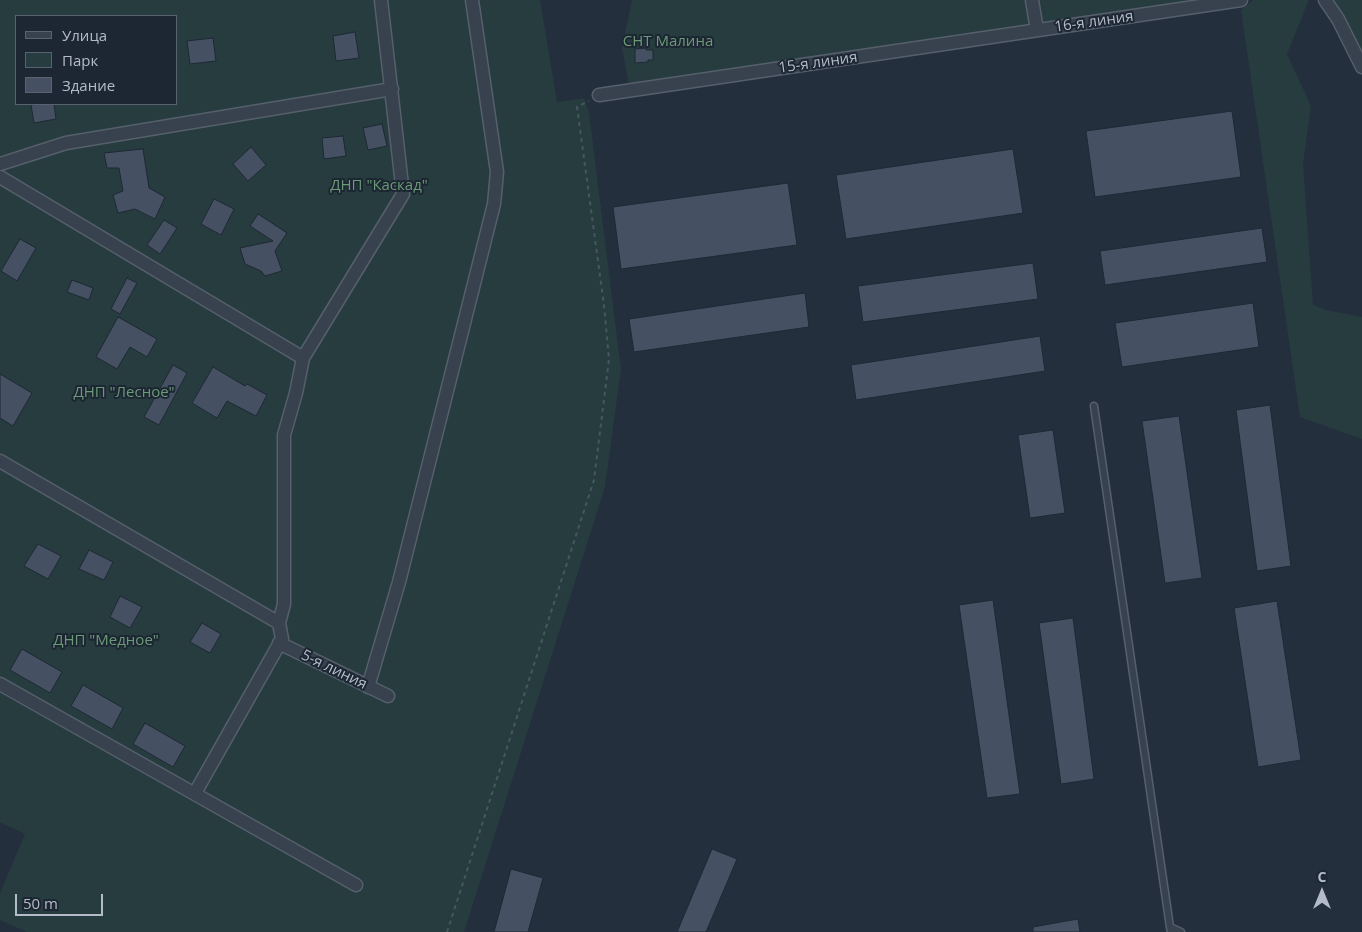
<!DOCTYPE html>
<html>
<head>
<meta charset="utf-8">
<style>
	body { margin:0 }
	#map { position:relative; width:1362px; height:932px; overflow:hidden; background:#242f3e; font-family:"Open Sans",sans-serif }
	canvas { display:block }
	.legend { position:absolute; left:15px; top:15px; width:162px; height:90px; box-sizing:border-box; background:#1d2633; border:1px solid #59626f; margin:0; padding:6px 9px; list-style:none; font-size:15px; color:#b4bcc9 }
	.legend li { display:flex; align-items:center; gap:10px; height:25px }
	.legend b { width:25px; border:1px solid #59626f }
	.north { position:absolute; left:1297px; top:867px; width:50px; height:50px; -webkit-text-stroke:4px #1d2633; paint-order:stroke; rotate:0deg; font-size:14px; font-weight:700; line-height:20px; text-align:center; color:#b4bcc9 }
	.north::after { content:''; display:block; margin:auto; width:18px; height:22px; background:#b4bcc9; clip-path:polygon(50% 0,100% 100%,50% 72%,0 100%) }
	.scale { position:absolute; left:15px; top:894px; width:88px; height:22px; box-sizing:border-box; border:2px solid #b4bcc9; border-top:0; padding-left:6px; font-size:15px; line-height:18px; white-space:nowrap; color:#b4bcc9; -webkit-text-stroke:4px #1d2633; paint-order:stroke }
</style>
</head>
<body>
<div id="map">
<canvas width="1362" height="932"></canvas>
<ul class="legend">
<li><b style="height:6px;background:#38414e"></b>Улица</li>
<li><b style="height:14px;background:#263c3f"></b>Парк</li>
<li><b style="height:14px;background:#455162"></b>Здание</li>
</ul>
<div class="north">С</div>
<div class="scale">50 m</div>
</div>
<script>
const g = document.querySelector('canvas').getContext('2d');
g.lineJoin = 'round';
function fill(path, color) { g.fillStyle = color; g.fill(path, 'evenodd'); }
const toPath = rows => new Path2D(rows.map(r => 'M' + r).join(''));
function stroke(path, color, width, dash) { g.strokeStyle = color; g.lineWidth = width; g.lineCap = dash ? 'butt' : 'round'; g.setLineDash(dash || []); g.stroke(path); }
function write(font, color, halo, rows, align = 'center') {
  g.font = font + ' "Open Sans",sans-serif'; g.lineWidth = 4; g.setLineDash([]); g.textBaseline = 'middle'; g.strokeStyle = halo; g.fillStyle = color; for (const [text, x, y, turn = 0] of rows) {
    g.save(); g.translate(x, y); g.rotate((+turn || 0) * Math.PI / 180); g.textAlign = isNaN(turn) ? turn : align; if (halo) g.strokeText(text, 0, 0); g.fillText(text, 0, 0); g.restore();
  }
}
fill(toPath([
	[0,0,540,0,557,102,584,98,589,112,621,369,605,487,464,932,27,932,0,920,0,893,25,834,0,822],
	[16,16,176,16,176,104,16,104],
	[632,0,1241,0,630,91,622,48],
	[1253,0,1309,0,1287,54,1311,106,1303,164,1313,305,1326,310,1362,317,1362,439,1300,417,1241,10],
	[1325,0,1362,0,1362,67]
]), '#263c3f');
const building = toPath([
	[355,32,359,58,336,61,333,36,355,32],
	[213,38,216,61,190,64,187,41,213,38],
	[646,48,646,50,653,50,653,60,648,60,648,62,635,63,635,49,646,48],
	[38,104,54,104,56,119,34,123,31,105,38,104],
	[1232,111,1241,177,1095,197,1086,131,1232,111],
	[382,124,387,146,368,150,363,128,382,124],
	[343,136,346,156,324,159,322,138,343,136],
	[251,147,266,165,248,181,233,164,251,147],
	[143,149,149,188,165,197,155,219,135,209,118,213,113,195,123,191,119,168,107,168,104,153,143,149],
	[1013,149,1023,213,846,239,836,175,1013,149],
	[788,183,797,245,621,269,613,207,788,183],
	[214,199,234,209,221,235,201,224,214,199],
	[258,214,287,233,275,251,282,271,265,276,261,271,245,264,240,248,273,241,250,226,258,214],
	[164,220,177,228,160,254,147,245,164,220],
	[1262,228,1267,262,1105,285,1100,251,1262,228],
	[20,239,36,248,17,281,1,271,20,239],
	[1033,263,1038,299,863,322,858,286,1033,263],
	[127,278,137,283,120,314,111,309,127,278],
	[72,280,93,288,89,300,67,292,72,280],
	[805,293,809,327,634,352,629,319,805,293],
	[1253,303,1259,347,1122,367,1115,323,1253,303],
	[118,317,157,339,147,357,130,347,117,369,96,357,118,317],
	[1040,336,1045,371,856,400,851,365,1040,336],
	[173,365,187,373,159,425,144,417,173,365],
	[213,367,245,386,247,384,267,395,256,416,227,401,217,418,192,403,213,367],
	[0,374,32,393,13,426,0,418,0,374],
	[1270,405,1291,566,1257,571,1236,410,1270,405],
	[1179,416,1202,578,1165,583,1142,421,1179,416],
	[1053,430,1065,513,1030,518,1018,435,1053,430],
	[38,544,61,556,48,579,24,566,38,544],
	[89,550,113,562,104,580,79,569,89,550],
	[120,596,142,607,130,628,110,617,120,596],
	[993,600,1020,794,987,798,959,605,993,600],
	[1277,601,1301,760,1258,767,1234,608,1277,601],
	[1073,618,1094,779,1061,784,1039,623,1073,618],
	[202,623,221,634,210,653,190,642,202,623],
	[22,649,62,672,50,693,10,670,22,649],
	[83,685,123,708,112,729,71,706,83,685],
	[145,723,185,746,173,767,133,744,145,723],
	[712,849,737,859,706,932,677,932,712,849],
	[511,869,543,878,528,932,494,932,511,869],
	[1078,919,1080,932,1033,932,1033,927,1078,919]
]);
fill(building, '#455162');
stroke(building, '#1f2835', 1);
const service = toPath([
	[1094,406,1170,927],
	[1171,932,1170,927,1181,932]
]);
const minor = toPath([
	[1032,0,1037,30],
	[1325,0,1338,19,1362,67],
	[599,95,1241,0],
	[0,164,66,143,392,89],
	[0,177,303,358,296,393,284,435,284,604,279,623,282,639,195,793],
	[303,358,403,194,381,0],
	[0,461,279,623],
	[279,643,388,696],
	[0,684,356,885],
	[368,687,399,582,494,204,497,172,472,0]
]);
stroke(service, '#565f6c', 9);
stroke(minor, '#565f6c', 15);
stroke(toPath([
	[447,932,594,480,609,359,604,305,577,107,589,101]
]), '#44595c', 2, [4, 4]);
stroke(service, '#38414e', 6);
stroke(minor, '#38414e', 12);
write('15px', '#b4bcc9', '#1d2633', [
	["16-я линия",1094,22,-8],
	["15-я линия",818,63,-8],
	["5-я линия",334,670,26]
]);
write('15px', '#6b9a76', '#1d2633', [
	["СНТ Малина",668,42],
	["ДНП \"Каскад\"",379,186],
	["ДНП \"Лесное\"",124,393],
	["ДНП \"Медное\"",106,641]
]);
</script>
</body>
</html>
